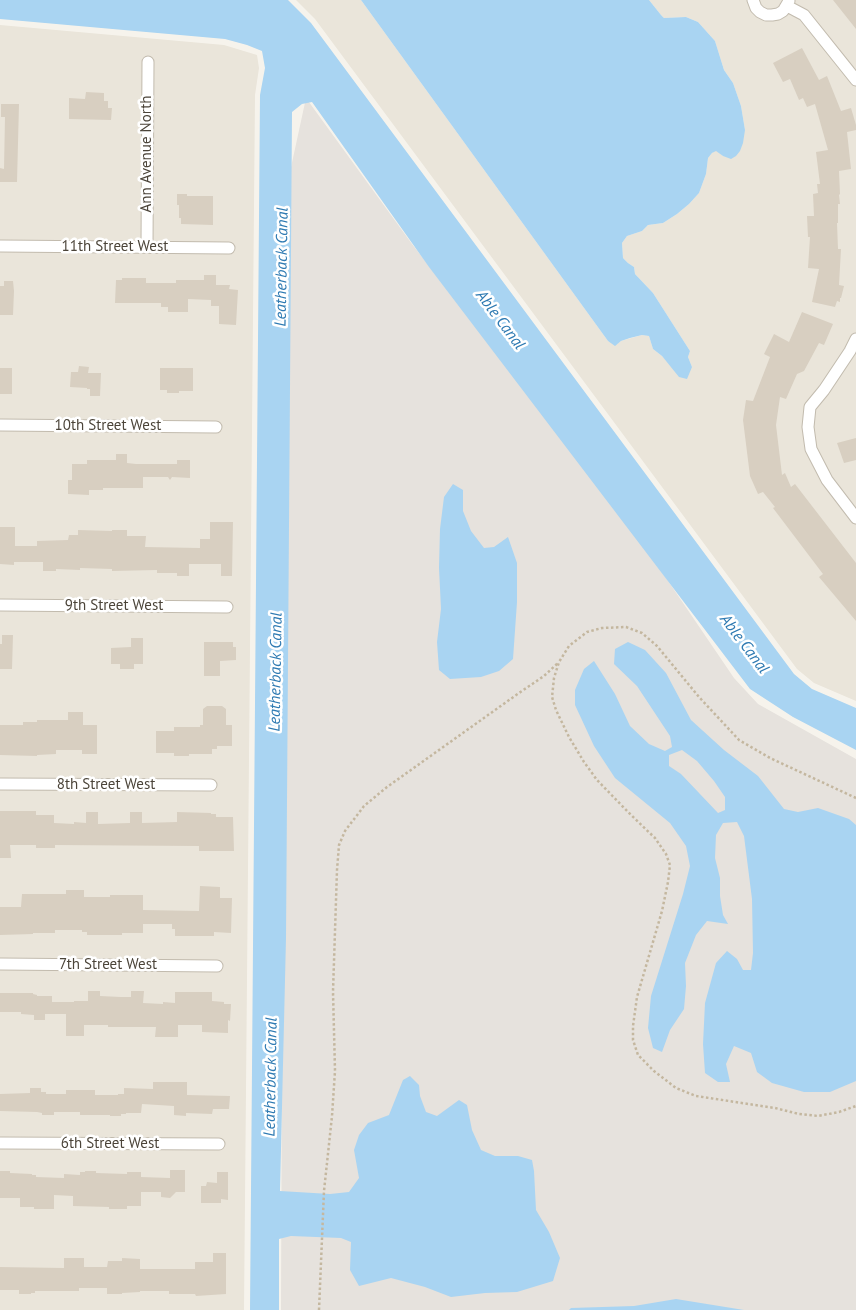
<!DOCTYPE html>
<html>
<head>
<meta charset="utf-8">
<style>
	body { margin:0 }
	canvas { display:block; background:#f6f3ec }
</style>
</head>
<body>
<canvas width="856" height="1310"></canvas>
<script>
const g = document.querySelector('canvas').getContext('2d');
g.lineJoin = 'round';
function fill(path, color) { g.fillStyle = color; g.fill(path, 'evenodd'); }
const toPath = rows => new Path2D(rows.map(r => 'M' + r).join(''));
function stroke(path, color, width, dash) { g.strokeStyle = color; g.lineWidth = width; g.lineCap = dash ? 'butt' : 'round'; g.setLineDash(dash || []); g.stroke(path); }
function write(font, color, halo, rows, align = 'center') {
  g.font = font + ' "PT Sans",sans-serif'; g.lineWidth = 5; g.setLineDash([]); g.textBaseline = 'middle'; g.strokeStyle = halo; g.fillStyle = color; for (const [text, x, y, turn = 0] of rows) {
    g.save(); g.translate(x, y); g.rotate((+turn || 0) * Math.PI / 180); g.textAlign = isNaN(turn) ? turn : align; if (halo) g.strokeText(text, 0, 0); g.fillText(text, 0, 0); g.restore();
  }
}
fill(toPath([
	[296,0,361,0,608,341,617,344,621,341,642,335,649,336,653,349,662,356,671,366,692,367,688,357,690,351,653,293,635,274,634,267,628,263,623,258,622,243,627,236,642,231,648,225,663,223,677,214,689,204,699,193,706,174,708,158,712,153,716,150,723,156,745,130,741,106,733,83,724,70,715,41,698,22,686,17,664,18,661,15,649,0,856,0,856,701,814,683,797,669,315,19],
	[0,25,224,45,257,55,259,68,255,95,244,1310,0,1310]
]), '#eae5da');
fill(toPath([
	[306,98,412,244,628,522,734,678,758,704,856,759,856,1310,281,1310,285,195]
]), '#e6e2dd');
fill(toPath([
	[0,0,288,0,311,23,794,674,812,689,856,708,856,750,793,717,750,689,429,267,312,102,302,104,292,112,286,938,280,1191,330,1194,349,1192,359,1178,354,1150,359,1135,368,1123,389,1115,403,1080,410,1076,419,1085,420,1096,426,1112,437,1116,459,1100,467,1105,472,1130,481,1150,495,1156,518,1156,532,1160,534,1171,536,1210,549,1232,560,1258,553,1281,517,1292,485,1293,451,1297,425,1287,391,1278,359,1286,350,1270,351,1242,341,1238,291,1236,279,1239,279,1310,250,1310,260,95,265,68,262,51,247,45,225,39,0,19],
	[361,0,649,0,661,15,664,18,686,17,698,22,715,41,724,70,733,83,741,106,745,130,743,143,740,151,736,156,731,159,723,156,716,151,712,153,708,158,706,174,699,193,689,204,677,214,663,223,648,225,642,231,627,236,622,243,623,258,628,263,634,267,635,274,653,293,690,351,688,357,692,367,687,379,679,377,662,356,653,349,649,336,642,335,630,338,621,341,615,346,608,341],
	[453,484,463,490,463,511,471,531,484,548,494,547,508,537,517,563,517,602,513,659,499,671,481,677,450,679,439,670,437,642,441,609,439,568,440,529,444,497],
	[628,642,645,650,666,673,691,720,724,750,758,776,784,809,798,812,818,808,849,819,856,825,856,1081,830,1092,804,1092,772,1083,757,1072,751,1053,734,1046,726,1064,730,1082,718,1082,705,1073,703,1044,705,1003,716,963,727,951,737,959,743,970,751,970,753,953,752,899,744,836,737,822,723,823,716,835,715,858,720,878,720,896,723,915,728,924,707,921,696,935,685,963,686,986,684,1009,670,1030,662,1052,653,1048,648,1028,651,996,683,894,690,866,686,846,670,823,615,778,594,746,575,705,575,690,584,669,594,661,615,694,630,726,649,744,665,751,672,747,670,736,637,686,614,664,615,649],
	[682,750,697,761,714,781,725,797,725,810,718,813,681,774,669,766,669,755],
	[676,1299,744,1310,569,1310,571,1308,634,1306]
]), '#a9d4f2');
fill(toPath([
	[833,0,856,0,856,29],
	[802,48,819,80,827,76,841,111,851,108,856,125,856,130,847,132,851,169,839,171,840,194,839,195,840,204,838,204,838,223,837,223,838,249,841,249,839,285,844,286,841,298,840,298,840,302,837,301,835,307,812,302,819,269,808,268,810,237,808,237,807,216,814,216,813,194,818,193,817,184,820,184,816,152,828,150,815,104,807,107,803,98,799,100,790,79,783,82,773,63],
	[86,92,104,93,104,101,108,101,108,108,112,108,111,120,69,119,69,98,85,99],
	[1,104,19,104,17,182,0,182,0,168,4,169,5,117,1,117],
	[177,194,187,194,187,196,213,196,213,225,181,224,181,218,179,218,179,205,177,205],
	[204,275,216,275,216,285,230,285,229,289,238,290,236,325,219,324,219,306,211,306,211,300,188,299,188,312,168,312,168,307,161,307,161,303,115,303,116,280,122,280,122,278,146,278,146,283,176,283,176,280,204,280],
	[4,281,13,281,14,291,13,315,0,315,0,286,4,286],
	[802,312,833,324,824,345,819,343,804,371,797,374,786,399,780,397,776,425,782,475,785,473,791,487,795,484,856,563,856,621,819,577,823,574,773,508,775,507,763,492,758,494,750,476,743,420,746,400,753,401,770,357,764,354,774,334,789,342],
	[79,366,89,367,88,373,101,373,100,396,90,396,90,389,87,389,87,388,70,387,71,372,78,372],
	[0,368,12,368,12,394,0,394],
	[160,368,193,368,193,391,179,391,179,393,167,393,167,390,160,390],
	[856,438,856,460,844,463,837,443],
	[116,454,127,454,127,463,136,464,177,464,177,460,190,460,190,478,172,477,170,480,168,477,143,477,143,488,103,488,103,490,89,490,89,495,68,494,68,480,72,480,72,464,87,464,87,460,116,460],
	[210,522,233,522,232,576,221,576,221,564,189,564,189,576,177,576,177,573,157,573,157,570,112,571,112,569,80,568,80,570,56,569,56,571,43,571,43,562,14,562,14,565,0,564,0,527,15,527,15,546,37,546,37,541,68,540,69,535,78,535,78,530,112,531,112,530,127,530,127,536,146,536,145,547,200,548,200,539,210,539],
	[2,635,13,635,12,669,0,669,0,644,2,644],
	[131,638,143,638,143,664,134,664,134,669,120,669,120,664,111,664,111,648,131,647],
	[204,642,233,642,233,647,236,647,236,660,220,661,220,676,204,676],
	[207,706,222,706,226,709,226,725,232,725,232,746,217,746,217,749,212,749,212,754,189,754,189,756,174,756,174,753,156,753,156,731,174,731,174,727,200,727,200,725,203,725,203,709],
	[68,712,83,712,83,725,97,725,97,754,82,754,82,750,56,750,56,754,37,755,37,756,0,755,0,725,23,725,23,722,37,722,37,720,68,720],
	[0,811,36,811,36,815,54,815,54,823,74,824,74,822,86,823,86,812,98,812,98,824,130,823,130,812,142,812,142,823,177,822,177,812,211,813,211,814,216,814,216,817,233,817,234,851,199,851,199,846,55,845,55,848,36,848,36,845,10,845,11,858,0,858],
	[200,886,220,887,220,898,232,898,231,933,214,932,214,936,175,936,175,929,172,929,172,924,143,924,143,933,122,933,122,935,87,935,87,932,82,932,82,930,55,930,55,933,33,933,33,934,0,935,0,907,21,907,22,894,66,894,66,890,84,890,84,897,110,897,110,895,143,895,143,910,199,911],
	[88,991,100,991,100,996,121,997,131,997,131,991,144,991,143,1003,163,1004,163,1002,175,1003,175,992,212,992,212,1001,224,1002,224,1004,231,1004,230,1021,228,1020,228,1033,202,1032,202,1025,178,1025,178,1037,155,1037,156,1027,108,1027,108,1025,84,1025,84,1036,66,1036,66,1014,45,1014,45,1020,34,1020,34,1015,21,1014,21,1012,0,1012,0,993,33,993,33,994,37,995,37,996,52,996,52,1002,74,1002,74,1001,88,1001],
	[153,1082,187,1082,187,1095,230,1096,229,1109,213,1109,212,1114,186,1113,186,1116,174,1115,174,1106,142,1104,141,1113,126,1113,126,1114,121,1114,121,1116,110,1116,110,1115,80,1115,80,1112,54,1112,54,1115,42,1115,42,1113,37,1112,0,1111,0,1094,30,1093,30,1088,41,1088,41,1092,46,1092,46,1094,66,1094,66,1090,95,1090,95,1095,118,1095,118,1094,124,1094,124,1088,153,1089],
	[170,1170,185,1170,185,1192,176,1192,170,1198,161,1197,161,1192,141,1192,141,1206,127,1206,127,1209,109,1209,109,1207,73,1206,73,1196,54,1195,54,1209,34,1209,34,1207,20,1207,20,1198,0,1198,0,1171,10,1171,10,1173,32,1174,32,1175,36,1175,36,1177,64,1178,64,1174,80,1175,80,1172,85,1172,85,1171,96,1171,96,1173,127,1174,127,1172,141,1172,141,1177,170,1178],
	[217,1172,228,1172,228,1200,221,1199,221,1203,201,1203,201,1186,206,1186,207,1182,217,1183],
	[213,1253,226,1253,226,1294,196,1296,195,1294,169,1294,169,1291,140,1291,140,1292,122,1293,122,1294,107,1294,107,1288,79,1288,79,1291,35,1291,35,1293,31,1293,31,1294,19,1294,19,1290,0,1290,0,1267,64,1268,64,1258,84,1258,84,1267,107,1267,108,1261,122,1261,122,1258,140,1259,140,1269,195,1269,195,1262,213,1262]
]), '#d8cfc1');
const minor = toPath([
	[753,0,756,8,760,12,766,15,772,15,778,14,783,11,789,1],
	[787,6,804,15,856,80],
	[0,246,229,248],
	[147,246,148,62],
	[856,339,850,351,824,390,810,407,808,427,811,449,827,480,856,518],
	[0,425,216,427],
	[0,605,227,607],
	[0,784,211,785],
	[0,964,217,966],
	[0,1143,219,1144]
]);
stroke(minor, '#c2bbae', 13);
stroke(toPath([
	[856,798,770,758,739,740,699,697,657,646,642,633,626,627,602,628,587,632,569,646,559,662,554,678,552,697,556,710,569,737,584,762,597,780,631,815,655,838,666,854,670,865,668,882,662,911,637,997,633,1026,633,1040,638,1055,654,1071,676,1088,696,1096,775,1108,799,1114,818,1116,839,1112,856,1106],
	[319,1310,324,1191,332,1116,335,1071,333,992,337,870,339,845,345,831,364,806,387,787,519,693,544,676,558,663]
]), '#c4b79f', 2.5, [2.5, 2.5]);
stroke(minor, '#fff', 11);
write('15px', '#4b4439', '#fff', [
	["Ann Avenue North",147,154,-90],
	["11th Street West",115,247],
	["10th Street West",108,426],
	["9th Street West",114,606],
	["8th Street West",106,785],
	["7th Street West",108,965],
	["6th Street West",110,1144]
]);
write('italic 16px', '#2e7ab2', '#fff', [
	["Leatherback Canal",282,267,-89],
	["Able Canal",500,320,53],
	["Able Canal",744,644,53],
	["Leatherback Canal",276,672,-89],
	["Leatherback Canal",271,1077,-89]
]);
</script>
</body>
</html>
